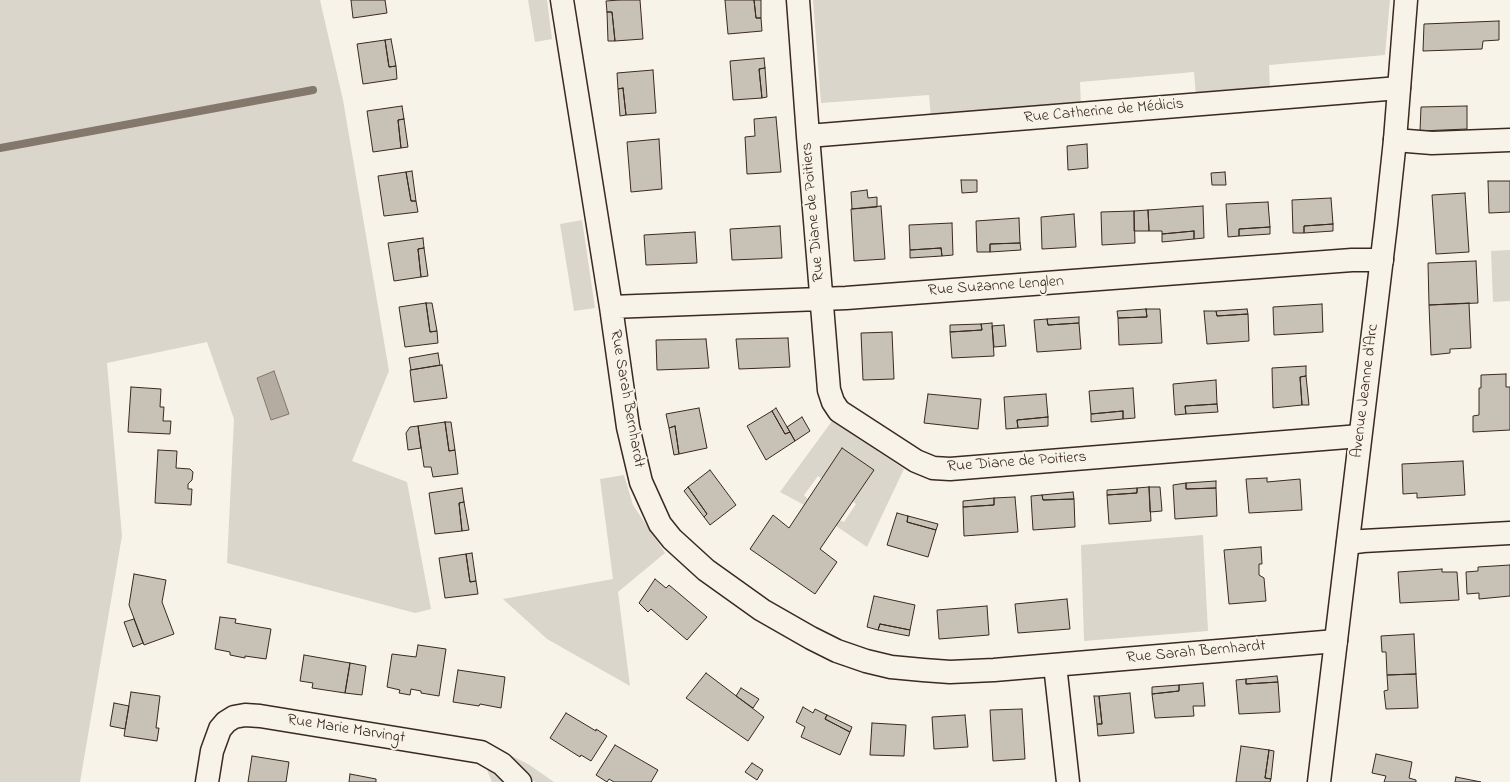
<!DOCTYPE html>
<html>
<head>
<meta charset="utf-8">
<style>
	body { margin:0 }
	canvas { display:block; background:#f7f3e8 }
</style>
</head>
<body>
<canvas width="1510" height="782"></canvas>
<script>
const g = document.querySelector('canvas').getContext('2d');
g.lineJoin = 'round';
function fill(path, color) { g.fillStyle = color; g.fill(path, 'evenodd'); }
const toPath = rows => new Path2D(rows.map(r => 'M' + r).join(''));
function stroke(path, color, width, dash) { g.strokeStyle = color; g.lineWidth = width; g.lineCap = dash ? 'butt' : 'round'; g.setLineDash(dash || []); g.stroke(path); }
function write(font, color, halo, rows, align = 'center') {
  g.font = font + ' "Indie Flower",sans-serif'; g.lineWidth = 4; g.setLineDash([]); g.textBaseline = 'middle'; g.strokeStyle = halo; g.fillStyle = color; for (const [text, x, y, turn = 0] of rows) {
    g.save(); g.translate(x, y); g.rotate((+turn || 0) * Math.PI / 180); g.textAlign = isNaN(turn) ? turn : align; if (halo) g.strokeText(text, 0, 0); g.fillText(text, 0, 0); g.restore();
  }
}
fill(toPath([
	[0,0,320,0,343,100,389,371,352,461,407,482,431,609,415,613,227,563,234,419,207,342,107,363,122,536,80,782,0,782],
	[528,0,547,0,552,39,535,42],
	[813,0,1390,0,1385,55,1269,65,1270,90,1196,96,1194,72,1080,82,1081,105,931,118,929,95,821,103],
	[582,220,595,308,574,311,560,224],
	[1510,250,1510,301,1493,302,1491,251],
	[832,421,904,469,867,547,836,526,840,520,844,522,856,504,818,476,804,495,808,499,804,505,780,492],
	[624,475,633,505,665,553,618,592,630,686,547,639,503,599,613,579,600,479],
	[1203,535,1208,631,1084,641,1081,545],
	[512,756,528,764,554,782,535,782,523,772],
	[485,765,492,767,506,782,492,782]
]), '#dbd6cb');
const water = toPath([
	[274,371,289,414,271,420,257,378,274,371]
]);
fill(water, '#b4aca0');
stroke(water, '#84786c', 1);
stroke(toPath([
	[0,148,313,90]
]), '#84786c', 8);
const building = toPath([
	[351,0,385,0,387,13,353,18,351,0],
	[619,0,640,0,643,39,615,41,612,12,607,12,606,1,619,0],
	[725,0,754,0,756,18,761,18,762,31,728,34,725,0],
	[754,0,761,0,761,18,756,18,754,0],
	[607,12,612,12,615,41,608,41,607,12],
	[1499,21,1499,40,1483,41,1482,49,1423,51,1424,24,1499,21],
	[391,39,396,66,389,67,385,40,391,39],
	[385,40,389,67,396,66,397,79,363,84,357,44,385,40],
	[764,58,765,68,759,69,762,98,733,100,730,61,764,58],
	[765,68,767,97,762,98,759,69,765,68],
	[653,70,656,113,626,115,623,88,618,89,617,73,653,70],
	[623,88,626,115,620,116,618,89,623,88],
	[402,106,404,119,398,120,401,148,373,152,367,111,402,106],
	[1467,106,1467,129,1420,131,1421,107,1467,106],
	[776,117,781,172,747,174,745,137,755,136,754,119,776,117],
	[404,119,408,147,401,148,398,120,404,119],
	[659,139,662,189,631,192,627,142,659,139],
	[1087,144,1088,168,1068,170,1067,146,1087,144],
	[412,171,416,201,411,201,406,172,412,171],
	[406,172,411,201,416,201,418,212,384,216,378,176,406,172],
	[1225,172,1226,185,1212,185,1211,173,1225,172],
	[961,180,977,180,977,192,962,193,961,180],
	[1488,181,1510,181,1510,212,1489,213,1488,181],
	[867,190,868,198,877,197,877,207,852,209,851,192,867,190],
	[1465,193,1469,252,1436,254,1432,195,1465,193],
	[1331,198,1333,224,1304,226,1304,233,1293,233,1292,200,1331,198],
	[1268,202,1270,227,1239,229,1239,236,1228,237,1226,204,1268,202],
	[881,206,885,259,854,261,851,209,881,206],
	[1203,206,1204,238,1194,239,1194,231,1162,234,1162,231,1149,231,1148,210,1203,206],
	[1148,210,1149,231,1134,231,1134,211,1148,210],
	[1134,211,1135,243,1102,245,1101,212,1134,211],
	[1074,214,1076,247,1042,249,1041,217,1074,214],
	[1019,218,1020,243,990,244,990,252,977,252,976,221,1019,218],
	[952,223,953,255,942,256,941,248,910,250,909,225,952,223],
	[1333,224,1333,231,1304,233,1304,226,1333,224],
	[780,226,782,258,732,260,730,229,780,226],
	[1270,227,1270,234,1239,236,1239,229,1270,227],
	[1194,231,1194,239,1162,242,1162,234,1194,231],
	[695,232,697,263,646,265,644,235,695,232],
	[423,238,424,248,418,249,421,277,394,281,388,243,423,238],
	[1020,243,1021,250,990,252,990,244,1020,243],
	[424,248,428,276,421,277,418,249,424,248],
	[941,248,942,256,910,258,910,250,941,248],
	[1476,261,1478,303,1429,305,1428,263,1476,261],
	[426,303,430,332,437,331,438,343,405,347,399,307,426,303],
	[426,303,432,303,437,331,430,332,426,303],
	[1469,303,1471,348,1450,349,1450,353,1431,355,1429,305,1469,303],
	[1322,304,1323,332,1274,335,1273,307,1322,304],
	[1146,309,1160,309,1162,343,1119,345,1118,318,1147,317,1146,309],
	[1146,309,1147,317,1118,318,1117,311,1146,309],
	[1247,309,1248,314,1217,316,1216,311,1247,309],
	[1204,311,1216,311,1217,316,1248,314,1249,341,1207,344,1204,311],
	[1079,317,1079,323,1048,325,1047,319,1079,317],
	[1047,319,1048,325,1079,323,1081,349,1037,352,1034,320,1047,319],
	[992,323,994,356,952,358,950,332,982,330,981,324,992,323],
	[981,324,982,330,950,332,950,325,981,324],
	[1004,325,1006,346,994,347,992,326,1004,325],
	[892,332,894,379,863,380,861,333,892,332],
	[788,338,790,367,739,369,736,339,788,338],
	[706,339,709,368,657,370,656,340,706,339],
	[438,353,440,365,411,370,409,358,438,353],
	[442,365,447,398,414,402,410,370,442,365],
	[1306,366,1306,376,1300,377,1302,405,1273,408,1272,368,1306,366],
	[1506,374,1506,387,1510,387,1510,430,1473,432,1473,416,1479,415,1479,388,1481,388,1481,375,1506,374],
	[1306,376,1309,405,1302,405,1300,377,1306,376],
	[1216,380,1217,404,1185,406,1186,414,1175,415,1173,384,1216,380],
	[131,387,161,389,160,407,164,407,163,421,171,421,170,434,128,432,131,387],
	[1133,388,1135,418,1123,419,1123,411,1091,414,1089,391,1133,388],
	[928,394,981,399,978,429,924,423,928,394],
	[1046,394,1048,417,1017,420,1018,428,1006,429,1004,397,1046,394],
	[1217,404,1218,412,1186,414,1185,406,1217,404],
	[699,408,707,448,679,454,675,426,669,428,666,414,699,408],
	[776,408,790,432,785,434,772,411,776,408],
	[772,411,785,434,790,432,795,441,766,460,747,426,772,411],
	[1123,411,1123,419,1091,422,1091,414,1123,411],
	[802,417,810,431,795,441,787,427,802,417],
	[1048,417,1048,426,1018,428,1017,420,1048,417],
	[445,422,449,451,455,450,458,474,433,477,431,467,424,467,418,426,445,422],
	[445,422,451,422,455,450,449,451,445,422],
	[418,426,421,448,408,450,406,433,410,427,418,426],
	[675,426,679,454,674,455,669,428,675,426],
	[842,448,874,470,820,549,837,562,815,594,750,549,773,515,789,528,842,448],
	[158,450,177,451,176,468,190,469,193,472,192,480,188,484,188,489,192,489,191,505,155,503,158,450],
	[1463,461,1465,495,1417,498,1417,493,1403,494,1402,464,1463,461],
	[710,470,736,505,710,525,704,517,707,514,688,487,710,470],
	[1267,478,1267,482,1300,479,1302,510,1249,513,1246,479,1267,478],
	[1216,481,1216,488,1186,489,1186,483,1216,481],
	[1186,483,1186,489,1216,488,1217,516,1175,519,1173,485,1186,483],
	[688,487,707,514,704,517,684,491,688,487],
	[1149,487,1151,521,1109,524,1107,495,1137,493,1137,488,1149,487],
	[1149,487,1160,487,1162,511,1150,512,1149,487],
	[462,488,464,502,459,503,462,531,435,534,429,493,462,488],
	[1137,488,1137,493,1107,495,1107,490,1137,488],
	[1073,492,1074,499,1043,500,1042,495,1073,492],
	[1042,495,1043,500,1074,499,1075,527,1033,530,1031,496,1042,495],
	[1015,497,1018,532,964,536,963,507,994,505,994,498,1015,497],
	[994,498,994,505,963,507,963,501,994,498],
	[464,502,469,530,462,531,459,503,464,502],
	[897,513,908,516,907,522,936,530,928,557,887,545,897,513],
	[908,516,938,524,936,530,907,522,908,516],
	[1261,547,1262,564,1259,564,1259,575,1264,578,1266,601,1229,604,1224,550,1261,547],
	[472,553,476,581,470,582,466,554,472,553],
	[466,554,470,582,476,581,478,594,445,598,439,558,466,554],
	[1510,565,1510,596,1479,599,1479,593,1467,594,1466,572,1478,571,1478,567,1510,565],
	[1442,569,1442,572,1457,572,1459,600,1400,603,1398,572,1442,569],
	[134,574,166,580,162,602,174,634,144,645,129,605,134,574],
	[655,579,666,588,669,585,707,617,687,640,651,609,648,612,639,603,655,579],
	[874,596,915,605,910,630,880,624,878,630,867,627,874,596],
	[1067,599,1070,629,1018,633,1015,604,1067,599],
	[987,606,989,635,939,639,937,610,987,606],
	[220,617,236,619,235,623,271,629,266,659,245,656,245,658,230,655,230,652,215,649,220,617],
	[134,619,143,643,133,647,124,622,134,619],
	[880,624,910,630,909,636,878,630,880,624],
	[1414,634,1416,674,1387,675,1386,652,1382,652,1381,636,1414,634],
	[418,645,446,649,439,696,421,693,421,691,411,689,410,695,399,693,400,690,387,687,392,654,416,657,418,645],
	[304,655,350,663,345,693,312,688,313,683,300,681,304,655],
	[350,663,366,666,362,695,345,693,350,663],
	[458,670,505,677,501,708,480,704,479,706,453,702,458,670],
	[706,673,764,717,748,741,686,698,706,673],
	[1416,674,1418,708,1386,709,1384,691,1388,690,1387,675,1416,674],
	[1277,676,1278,682,1246,684,1246,679,1277,676],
	[1246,679,1246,684,1278,682,1280,712,1239,714,1236,680,1246,679],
	[1203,683,1205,706,1193,706,1194,716,1155,718,1152,694,1179,691,1179,685,1203,683],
	[1179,685,1179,691,1152,694,1152,687,1179,685],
	[741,688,759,699,753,708,736,696,741,688],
	[131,692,160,696,156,728,159,728,157,741,124,736,131,692],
	[1130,693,1134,733,1098,736,1097,724,1102,724,1099,696,1130,693],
	[1094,696,1099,696,1102,724,1097,724,1094,696],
	[114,703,129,706,125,729,110,726,114,703],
	[803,707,813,713,815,709,827,715,825,719,850,732,840,755,801,737,805,727,796,722,803,707],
	[1022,709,1025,759,993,761,990,710,1022,709],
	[566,713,596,731,596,729,607,736,591,761,581,755,580,757,550,738,566,713],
	[827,715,852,727,850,732,825,719,827,715],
	[965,715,968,747,934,749,932,717,965,715],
	[872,723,906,725,904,756,870,755,872,723],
	[615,745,658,770,651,782,614,782,609,779,607,782,596,775,615,745],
	[1241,746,1269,750,1265,778,1271,779,1270,782,1236,782,1241,746],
	[1269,750,1274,751,1271,779,1265,778,1269,750],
	[1376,754,1412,762,1409,778,1416,780,1416,782,1384,782,1386,776,1372,773,1376,754],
	[252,756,289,762,286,782,248,782,252,756],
	[752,763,763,770,757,780,745,772,752,763],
	[350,774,376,779,376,782,349,782,350,774],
	[1456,777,1481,782,1455,782,1456,777]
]);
fill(building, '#c8c1b6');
stroke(building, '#3b2a1e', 1);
const street = toPath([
	[562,0,611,307,628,427,641,482,660,524,672,539,706,570,762,610,811,638,837,651,866,661,891,667,923,670,950,672,994,670,1336,641],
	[798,0,808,136,829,390,833,402,839,411,916,461,933,468,950,469,1360,436],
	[808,136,1399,88],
	[1395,140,1432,143,1510,140],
	[611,307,846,298,1352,260,1382,260],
	[1348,543,1363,541,1510,533],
	[1055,665,1068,782],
	[207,782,212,751,220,729,226,722,234,717,245,715,260,716,481,752,502,764,520,782]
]);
const secondary = toPath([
	[1319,782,1386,224,1395,140,1406,0]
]);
stroke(street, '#3b2a1e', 25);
stroke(secondary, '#3b2a1e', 25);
stroke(street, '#f7f3e8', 22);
stroke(secondary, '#f7f3e8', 22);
write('16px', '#3b2a1e', '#f7f3e8', [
	["Rue Catherine de Médicis",1104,112,-5],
	["Rue Diane de Poitiers",814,212,-95],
	["Rue Suzanne Lenglen",996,287,-4],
	["Avenue Jeanne d'Arc",1366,391,-83],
	["Rue Sarah Bernhardt",626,399,80],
	["Rue Diane de Poitiers",1017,463,-4],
	["Rue Sarah Bernhardt",1196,653,-5],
	["Rue Marie Marvingt",346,730,9]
]);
</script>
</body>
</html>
